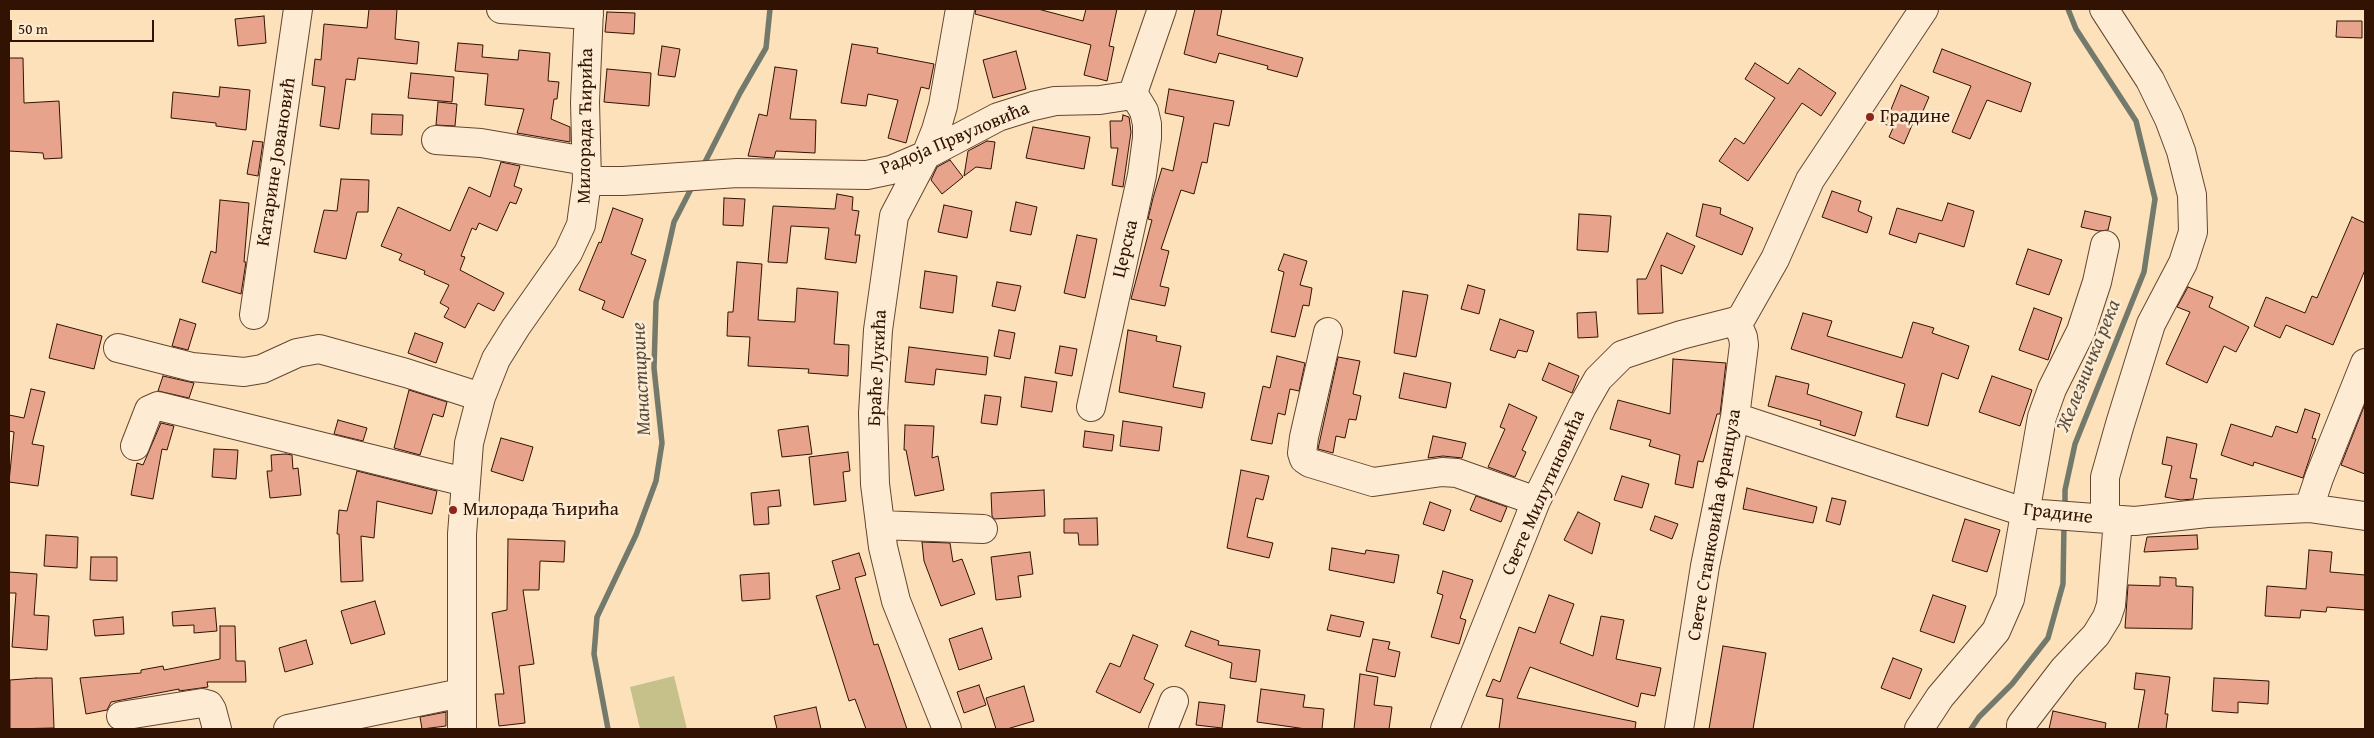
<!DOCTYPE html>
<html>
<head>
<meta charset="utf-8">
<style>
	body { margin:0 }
	#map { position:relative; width:2374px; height:738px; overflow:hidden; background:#fce1bb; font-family:"Gentium Book Plus",serif }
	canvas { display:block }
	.frame { position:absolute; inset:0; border:10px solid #321202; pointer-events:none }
	.scale { position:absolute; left:10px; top:20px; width:144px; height:22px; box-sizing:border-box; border:2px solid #321202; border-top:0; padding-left:6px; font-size:15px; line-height:18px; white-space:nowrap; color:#321202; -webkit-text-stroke:4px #fdecd3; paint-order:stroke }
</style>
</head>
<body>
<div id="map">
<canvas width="2374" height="738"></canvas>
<div class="frame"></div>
<div class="scale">50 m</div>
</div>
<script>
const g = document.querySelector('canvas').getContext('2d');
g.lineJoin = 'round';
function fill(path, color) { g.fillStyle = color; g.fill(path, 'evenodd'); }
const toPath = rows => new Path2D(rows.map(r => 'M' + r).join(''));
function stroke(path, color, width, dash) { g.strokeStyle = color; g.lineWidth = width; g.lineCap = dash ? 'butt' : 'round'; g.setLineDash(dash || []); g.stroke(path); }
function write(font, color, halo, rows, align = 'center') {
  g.font = font + ' "Gentium Book Plus",serif'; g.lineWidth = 5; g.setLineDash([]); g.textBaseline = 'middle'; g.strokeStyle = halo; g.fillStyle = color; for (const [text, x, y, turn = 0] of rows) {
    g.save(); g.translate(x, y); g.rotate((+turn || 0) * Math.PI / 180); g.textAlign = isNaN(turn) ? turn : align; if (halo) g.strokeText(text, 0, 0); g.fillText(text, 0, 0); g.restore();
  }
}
fill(toPath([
	[674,676,687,729,640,729,630,687]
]), '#c6c18b');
stroke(toPath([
	[702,168,740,93,766,48,770,9],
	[2065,510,2065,490,2075,444,2144,272,2155,199,2136,121,2076,29,2068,9],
	[608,729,594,654,597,617,636,535,656,481,662,443,654,368,656,302,674,222,693,185],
	[1971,729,1979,717,2012,684,2048,638,2063,584,2064,524]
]), '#73796b', 5.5);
const building = toPath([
	[369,9,397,9,395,39,419,42,417,64,358,58,355,80,346,79,339,129,320,126,325,87,312,85,315,59,321,60,324,24,367,28,369,9],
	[976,9,1038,9,1083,21,1086,9,1117,9,1109,46,1114,47,1107,81,1084,75,1091,45,975,14,976,9],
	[1195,9,1222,9,1217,35,1303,58,1297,77,1267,69,1268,66,1219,53,1216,63,1184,54,1195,9],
	[607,12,635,13,634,34,605,32,607,12],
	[264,16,266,43,238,46,235,19,264,16],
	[2337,21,2362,21,2362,38,2336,37,2337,21],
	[458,43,483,45,482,57,518,60,519,50,550,53,548,81,559,82,557,99,554,99,551,119,570,127,570,142,517,133,524,109,485,105,488,74,455,71,458,43],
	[852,44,878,48,877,53,934,64,929,89,921,87,906,143,888,138,898,100,868,94,866,106,841,103,852,44],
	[662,46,680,49,675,77,658,75,662,46],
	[1942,49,2031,83,2021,112,1987,100,1970,139,1952,132,1971,86,1933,72,1942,49],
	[1016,51,1026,89,993,98,983,60,1016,51],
	[9,58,23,58,24,103,59,101,62,158,44,159,43,153,9,151,9,58],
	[1755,63,1788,84,1799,68,1836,93,1821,116,1802,103,1748,181,1719,161,1735,138,1744,144,1775,98,1745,79,1755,63],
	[775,67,797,70,790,119,816,120,815,153,776,151,774,158,748,156,759,114,767,116,775,67],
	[607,69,651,73,649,106,604,102,607,69],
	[411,73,454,77,452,102,408,98,411,73],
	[1901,85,1929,97,1919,120,1915,118,1904,144,1889,137,1893,128,1885,124,1901,85],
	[220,87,250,90,246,130,216,126,216,123,171,118,173,92,219,97,220,87],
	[1169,89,1234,101,1229,126,1214,123,1207,163,1202,162,1194,194,1181,190,1161,249,1169,251,1160,286,1169,288,1165,306,1131,299,1152,220,1148,219,1153,198,1162,168,1173,171,1184,117,1165,113,1169,89],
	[438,102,457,104,455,126,436,125,438,102],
	[372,114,403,115,402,135,371,134,372,114],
	[1123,115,1129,117,1131,132,1123,187,1112,185,1118,148,1111,148,1110,121,1122,121,1123,115],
	[1033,127,1090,137,1084,169,1026,158,1033,127],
	[253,141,263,142,258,176,247,174,253,141],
	[987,141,995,142,991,169,976,167,964,176,968,151,987,141],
	[950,160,963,177,942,194,931,180,937,167,950,160],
	[501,162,520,166,514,186,522,189,516,204,510,202,497,231,479,223,476,230,472,228,461,256,465,257,460,270,504,293,494,311,478,303,465,328,444,317,449,308,440,303,449,285,424,274,425,271,399,260,402,254,381,246,398,207,450,231,469,187,490,197,501,162],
	[341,179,369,180,368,212,357,212,346,259,314,252,324,210,337,211,341,179],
	[1832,191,1861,201,1858,211,1872,217,1867,233,1822,217,1832,191],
	[837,194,853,197,852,210,859,211,855,235,860,235,856,263,825,259,829,228,791,226,787,263,768,262,773,206,835,209,837,194],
	[724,198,745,199,743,226,723,225,724,198],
	[220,200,249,203,244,262,246,262,241,294,202,282,211,251,216,253,220,200],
	[1016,202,1037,207,1031,235,1010,231,1016,202],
	[1948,203,1974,211,1964,247,1919,233,1916,243,1889,234,1897,208,1942,221,1948,203],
	[1703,204,1721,208,1720,214,1753,228,1742,255,1696,236,1703,204],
	[944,205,972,211,967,238,938,232,944,205],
	[613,208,643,219,631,254,646,260,623,318,602,309,605,301,579,290,599,242,601,243,613,208],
	[2085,211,2111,217,2108,230,2099,231,2081,227,2085,211],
	[1579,214,1611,216,1608,252,1577,250,1579,214],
	[2352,217,2365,223,2365,270,2333,345,2286,325,2280,338,2254,326,2266,297,2305,313,2312,296,2317,298,2352,217],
	[1667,233,1695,246,1682,274,1661,265,1663,313,1638,314,1637,279,1646,279,1667,233],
	[1077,235,1097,239,1085,298,1064,293,1077,235],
	[2028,249,2062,260,2049,295,2016,284,2028,249],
	[1284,254,1307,261,1300,285,1312,288,1309,306,1303,305,1295,337,1271,332,1284,272,1278,270,1284,254],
	[737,262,762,264,758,320,795,322,797,288,838,292,834,344,849,345,848,376,808,373,809,369,748,366,750,337,727,336,728,312,733,312,737,262],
	[925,271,957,276,953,313,920,308,925,271],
	[997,282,1021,286,1015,311,992,306,997,282],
	[1468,285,1485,290,1479,314,1461,309,1468,285],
	[2188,287,2213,297,2209,307,2249,327,2236,352,2224,346,2207,383,2166,364,2190,312,2177,307,2188,287],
	[1403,291,1428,295,1416,357,1394,353,1403,291],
	[2034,308,2062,318,2048,360,2019,350,2034,308],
	[1596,312,1598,337,1578,338,1577,313,1596,312],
	[1803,313,1832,321,1827,336,1902,358,1913,322,1934,328,1932,333,1969,346,1958,379,1942,373,1928,426,1896,417,1905,384,1791,349,1803,313],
	[180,319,196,324,188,350,172,346,180,319],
	[1500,319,1534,331,1527,352,1518,350,1515,358,1490,350,1500,319],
	[57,324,102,336,94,369,49,358,57,324],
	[999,330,1015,333,1010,359,994,356,999,330],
	[1128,330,1157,336,1156,341,1181,346,1173,387,1205,393,1202,408,1119,392,1128,330],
	[415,333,443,343,436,363,408,353,415,333],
	[1060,346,1077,349,1072,376,1055,373,1060,346],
	[909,347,988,357,986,375,936,369,934,385,905,382,909,347],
	[1277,356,1305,363,1299,391,1290,389,1285,415,1278,413,1272,444,1251,440,1263,386,1270,388,1277,356],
	[1338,357,1360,361,1353,394,1361,396,1356,420,1349,419,1345,438,1336,436,1333,453,1318,449,1338,357],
	[1673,359,1726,363,1720,414,1717,414,1703,462,1698,461,1693,488,1675,484,1680,455,1649,446,1651,440,1610,429,1618,400,1670,414,1673,359],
	[1549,363,1579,376,1572,393,1542,380,1549,363],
	[1404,373,1451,383,1446,408,1399,398,1404,373],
	[163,376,194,383,189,398,158,391,163,376],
	[1776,376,1809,384,1807,394,1862,412,1855,436,1820,425,1821,421,1768,406,1776,376],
	[1992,376,2032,390,2020,426,1979,412,1992,376],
	[1025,377,1057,382,1052,412,1021,407,1025,377],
	[31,389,45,392,32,444,44,446,38,486,9,482,14,432,9,431,9,415,24,418,31,389],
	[409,390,447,402,443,417,433,414,420,455,394,448,409,390],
	[985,395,1001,397,997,425,981,423,985,395],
	[1509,404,1537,417,1522,450,1526,452,1515,477,1488,467,1505,429,1500,427,1509,404],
	[2365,404,2365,474,2341,465,2365,404],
	[2305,409,2320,414,2312,438,2316,439,2303,478,2254,462,2253,466,2221,455,2231,424,2272,437,2276,426,2297,433,2305,409],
	[338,420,367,428,363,441,334,434,338,420],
	[1123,421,1162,427,1159,451,1120,446,1123,421],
	[161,423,174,426,167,450,162,449,153,499,131,495,137,463,143,465,161,423],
	[905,425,934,426,932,458,938,456,944,490,915,496,906,450,904,450,905,425],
	[808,426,812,454,782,457,778,430,808,426],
	[1085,431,1114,435,1112,451,1083,447,1085,431],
	[1433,436,1466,443,1462,458,1443,456,1428,458,1433,436],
	[2167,437,2197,444,2190,478,2197,479,2193,499,2181,500,2165,497,2172,466,2162,464,2167,437],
	[501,438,533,447,523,481,491,471,501,438],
	[214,449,238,450,236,479,212,477,214,449],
	[848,452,850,471,843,472,846,501,814,505,809,457,848,452],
	[286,454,292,455,293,469,298,468,301,495,270,498,267,471,272,471,271,455,286,454],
	[1241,470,1269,476,1263,500,1256,498,1247,537,1273,543,1269,558,1227,548,1241,470],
	[357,471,437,491,432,514,377,501,374,538,361,536,363,581,341,582,339,534,337,534,339,510,347,511,357,471],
	[1622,476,1649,484,1642,508,1614,500,1622,476],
	[1747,488,1817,507,1813,523,1743,509,1747,488],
	[779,490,781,506,768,507,769,524,754,525,751,493,779,490],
	[1044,490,1045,516,994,519,992,516,991,493,1044,490],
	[1476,496,1507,507,1501,522,1470,510,1476,496],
	[1832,498,1846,501,1840,525,1826,521,1832,498],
	[1430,502,1451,510,1444,531,1423,524,1430,502],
	[1578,512,1600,523,1592,554,1564,540,1578,512],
	[1655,516,1678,524,1672,539,1650,530,1655,516],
	[1097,518,1098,545,1079,545,1078,533,1064,533,1064,519,1097,518],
	[1965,519,2000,530,1987,572,1952,561,1965,519],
	[46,535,78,537,77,568,44,566,46,535],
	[2197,535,2198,549,2144,552,2147,537,2197,535],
	[508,539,565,541,564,562,540,561,539,590,523,590,534,664,519,666,525,723,499,726,495,694,504,694,492,613,507,610,508,539],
	[922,542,950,543,953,562,962,559,975,594,941,606,924,561,922,542],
	[1332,548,1365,554,1366,550,1399,555,1394,583,1329,570,1332,548],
	[2309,550,2332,552,2330,572,2365,575,2365,610,2327,607,2326,612,2301,610,2300,618,2265,616,2267,586,2306,589,2309,550],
	[1030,552,1033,574,1018,576,1021,597,996,600,991,557,1030,552],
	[859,553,866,575,855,578,874,645,878,644,907,729,866,729,855,699,849,701,816,596,840,589,832,561,859,553],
	[91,557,117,557,117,581,90,580,91,557],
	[1443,571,1473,580,1460,618,1466,620,1459,644,1431,637,1443,595,1437,593,1443,571],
	[9,572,37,574,34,615,49,616,47,650,12,647,16,593,9,593,9,572],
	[769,573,770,599,742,601,740,575,769,573],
	[2160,577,2176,578,2176,586,2193,587,2192,629,2125,628,2128,585,2160,586,2160,577],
	[1549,595,1574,604,1560,643,1593,656,1601,616,1624,620,1616,659,1661,668,1655,696,1641,693,1638,707,1530,667,1517,698,1636,722,1635,729,1499,729,1503,699,1486,696,1493,679,1500,682,1519,627,1535,633,1549,595],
	[1933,595,1966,606,1954,643,1920,631,1933,595],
	[375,601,385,634,351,644,341,611,375,601],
	[215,608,217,631,194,633,194,625,173,626,172,612,215,608],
	[1331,615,1364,622,1360,637,1327,630,1331,615],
	[123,617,124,634,95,636,93,620,123,617],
	[220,626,235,626,236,661,245,661,246,682,207,682,208,687,179,691,179,689,111,702,107,710,86,714,80,678,141,673,141,670,163,666,164,670,220,659,220,626],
	[982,628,992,659,959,670,949,639,982,628],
	[1191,631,1219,641,1218,645,1260,650,1256,682,1230,678,1232,663,1185,646,1191,631],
	[1133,635,1158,645,1144,679,1154,684,1140,713,1096,692,1110,663,1120,667,1133,635],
	[1373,639,1390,642,1388,649,1400,652,1395,677,1366,671,1373,639],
	[306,640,313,664,285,672,279,648,306,640],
	[1723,646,1766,653,1753,729,1709,729,1723,646],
	[1893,658,1922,669,1910,699,1881,688,1893,658],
	[2136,673,2170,677,2165,714,2168,714,2166,729,2138,729,2145,690,2134,689,2136,673],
	[1360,674,1378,677,1374,705,1392,707,1389,729,1354,729,1360,674],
	[36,678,52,678,54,728,10,729,10,680,36,678],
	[2214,678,2269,681,2268,704,2238,702,2238,713,2212,711,2214,678],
	[979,685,986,705,964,713,957,692,979,685],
	[1024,686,1034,721,1007,729,996,729,986,698,1024,686],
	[1261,689,1305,695,1303,707,1324,709,1322,729,1306,729,1257,722,1261,689],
	[1199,702,1225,705,1222,728,1196,725,1199,702],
	[816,707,821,729,777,729,774,716,816,707],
	[2053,711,2106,723,2105,729,2049,729,2053,711],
	[446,712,446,726,422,729,420,717,446,712]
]);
fill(building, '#e8a38d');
stroke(building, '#321202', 1);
const minor = toPath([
	[501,9,589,15],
	[2104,9,2150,80,2169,119,2181,151,2192,195,2193,232,2183,263,2151,324,2120,424,2105,477,2105,519],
	[436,140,481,143,586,161],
	[587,181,623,181,737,173,867,175,891,170,926,155,998,117,1033,106,1055,101,1100,100,1126,96,1133,93,1162,9],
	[254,315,298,9],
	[1328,332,1304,437,1302,453,1304,459,1310,463,1373,482,1442,472,1457,473,1536,501],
	[118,348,192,367,244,372,262,369,297,353,319,349,406,373,481,397],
	[1091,407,1142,175,1147,138,1147,124,1144,111,1133,93],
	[1735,417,2027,513,2135,521,2207,513,2309,508,2365,516],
	[135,446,149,410,158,406,465,482],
	[2309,508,2319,478,2365,363],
	[880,525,983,529],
	[121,716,202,703,209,705,212,710,217,729],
	[288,729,461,693],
	[462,729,462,534,469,443,481,397,496,359,516,327,568,253,581,225,587,181,585,102,589,9],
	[947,729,896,601,883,547,875,484,873,413,878,330,894,216,926,155,936,130,943,106,960,9],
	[1163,729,1174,701],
	[1445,729,1536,501,1582,407,1598,379,1622,355,1681,335,1736,321,1742,317,1775,259,1810,180,1924,9],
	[1679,729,1705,566,1735,417,1744,345,1743,337,1736,321],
	[1919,729,1940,697,1996,631,2010,599,2042,417,2052,389,2081,331,2097,282,2105,245],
	[2021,729,2021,725,2064,669,2096,635,2107,617,2111,605,2118,520]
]);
stroke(minor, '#644630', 30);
stroke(minor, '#fdecd3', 28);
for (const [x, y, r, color] of [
	[1870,117,5,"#8f2418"],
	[453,510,5,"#8f2418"]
]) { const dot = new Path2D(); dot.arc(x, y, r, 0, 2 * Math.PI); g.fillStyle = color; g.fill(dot); stroke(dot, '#fdecd3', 2); }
write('19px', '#321202', '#fdecd3', [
	["Градине",1880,117],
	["Милорада Ћирића",463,510]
], 'left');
write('19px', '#321202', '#fdecd3', [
	["Милорада Ћирића",586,126,-89],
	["Радоја Првуловића",955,139,-23],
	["Катарине Јовановић",277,162,-81],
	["Церска",1126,249,-77],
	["Браће Лукића",878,368,-87],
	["Свете Милутиновића",1544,493,-66],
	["Градине",2058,514,7],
	["Свете Станковића Француза",1715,525,-80]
]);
write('italic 20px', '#584e3f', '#fdecd3', [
	["Железничка река",2089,366,-68],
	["Манастирине",642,379,-93]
]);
</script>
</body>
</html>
